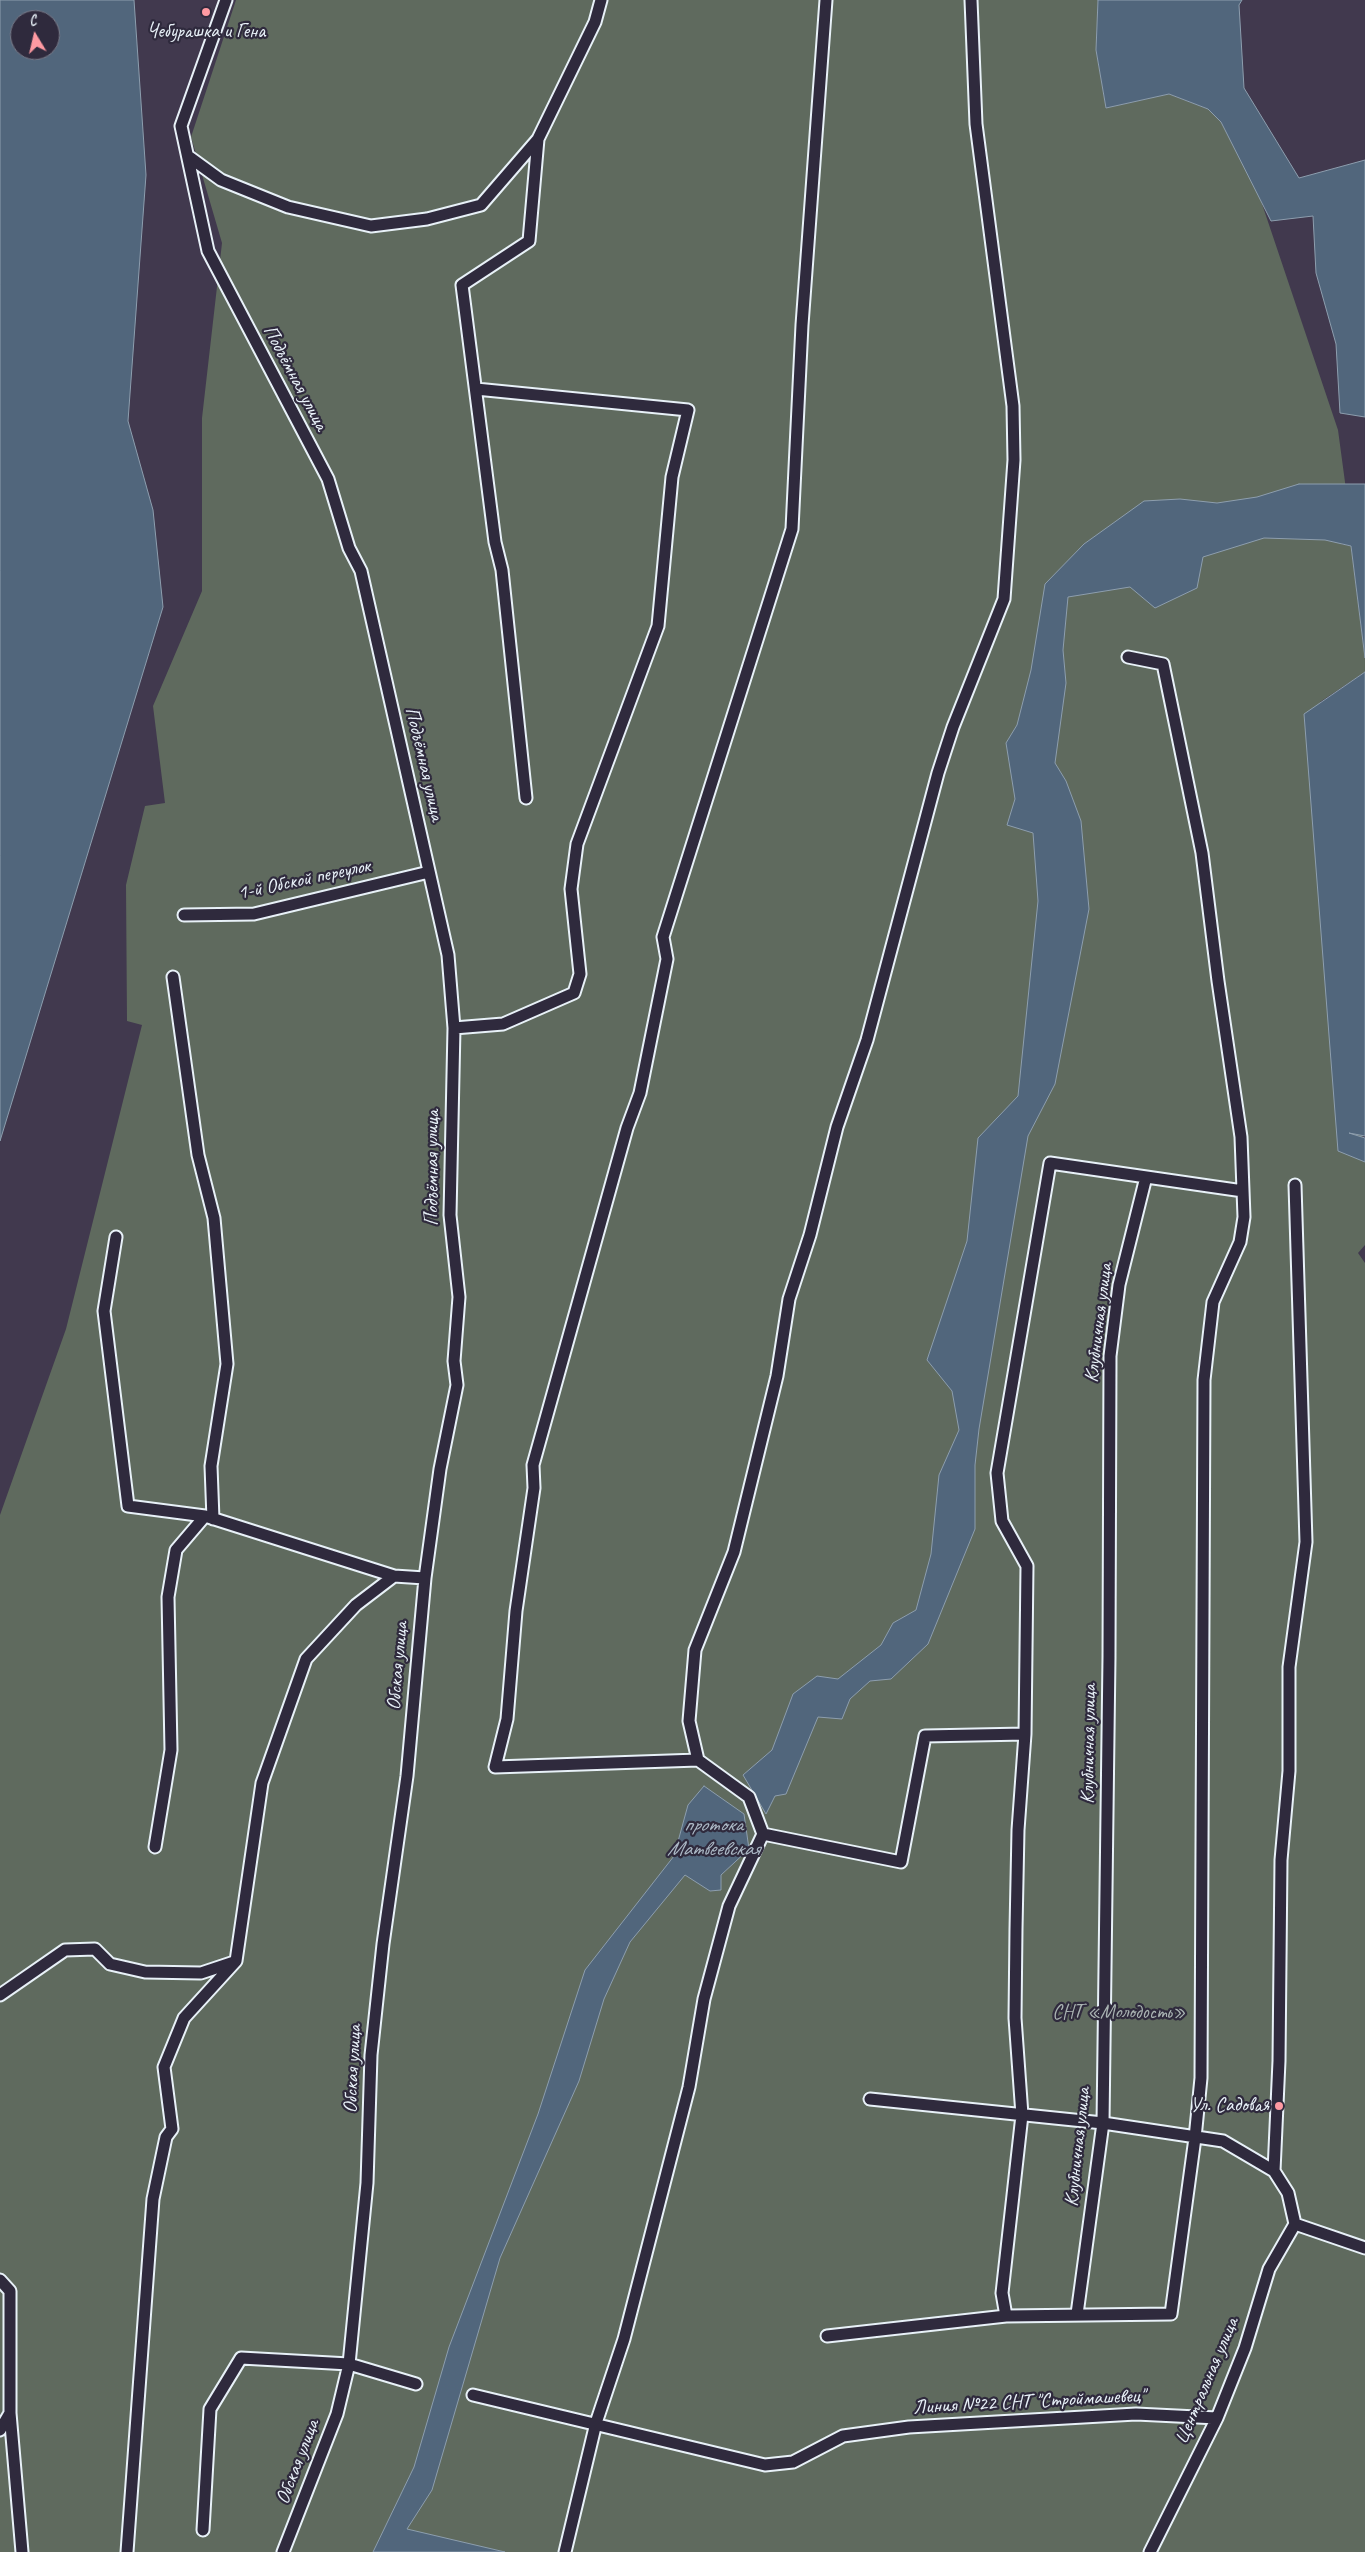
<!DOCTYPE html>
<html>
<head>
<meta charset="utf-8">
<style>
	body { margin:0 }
	#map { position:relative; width:1365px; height:2552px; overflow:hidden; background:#41394e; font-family:Caveat,sans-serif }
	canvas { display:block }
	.north { position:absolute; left:10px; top:10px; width:50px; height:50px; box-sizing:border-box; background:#2f2a3d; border:1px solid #797a88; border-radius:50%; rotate:351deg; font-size:14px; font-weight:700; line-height:20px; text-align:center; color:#e8f1f8 }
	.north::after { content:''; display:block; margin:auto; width:18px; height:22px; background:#ff9aa2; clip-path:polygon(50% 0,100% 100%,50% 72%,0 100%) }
</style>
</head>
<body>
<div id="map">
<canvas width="1365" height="2552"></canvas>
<div class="north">С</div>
</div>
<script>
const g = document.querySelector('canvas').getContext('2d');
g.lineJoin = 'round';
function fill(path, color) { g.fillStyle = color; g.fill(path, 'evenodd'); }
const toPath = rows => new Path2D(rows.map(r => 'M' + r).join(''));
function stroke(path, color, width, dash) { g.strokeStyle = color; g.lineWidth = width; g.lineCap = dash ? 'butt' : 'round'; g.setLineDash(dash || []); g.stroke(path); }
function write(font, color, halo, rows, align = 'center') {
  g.font = font + ' Caveat,sans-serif'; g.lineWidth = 4.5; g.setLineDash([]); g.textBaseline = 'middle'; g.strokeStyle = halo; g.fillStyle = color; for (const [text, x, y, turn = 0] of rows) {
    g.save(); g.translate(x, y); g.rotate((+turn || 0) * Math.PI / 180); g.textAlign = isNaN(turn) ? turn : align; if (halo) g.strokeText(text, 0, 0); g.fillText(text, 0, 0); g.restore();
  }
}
fill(toPath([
	[236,0,1098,0,1096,50,1106,108,1169,94,1208,109,1221,122,1258,192,1338,430,1347,497,1341,544,1351,546,1365,658,1365,672,1320,702,1316,735,1365,1158,1365,1245,1358,1253,1365,1263,1365,2552,0,2552,0,1515,66,1329,142,1025,127,1021,126,885,145,806,165,803,153,706,202,591,202,418,222,243,191,137]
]), '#5f6a5e');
const water = toPath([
	[0,0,134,0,146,175,128,421,153,510,163,607,0,1141,0,0],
	[20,20,50,20,50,50,20,50,20,20],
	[1098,0,1242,0,1239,5,1244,88,1299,178,1365,160,1365,417,1340,413,1336,344,1316,273,1313,216,1271,221,1221,122,1208,109,1169,94,1106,108,1096,50,1098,0],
	[1299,484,1365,484,1365,658,1351,546,1325,540,1264,538,1203,557,1197,588,1155,608,1130,587,1068,597,1063,650,1066,683,1055,763,1066,781,1081,821,1089,909,1055,1084,1028,1136,979,1429,975,1465,975,1529,928,1644,891,1679,870,1681,850,1699,842,1719,818,1717,786,1794,775,1796,766,1814,743,1775,772,1750,793,1694,817,1676,838,1679,881,1645,893,1623,916,1610,931,1554,939,1475,959,1430,952,1391,927,1360,967,1241,978,1138,1018,1096,1038,901,1033,833,1007,825,1015,799,1006,743,1017,725,1031,670,1045,584,1084,544,1144,501,1180,499,1217,503,1257,497,1299,484],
	[1365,672,1365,1136,1349,1133,1365,1138,1365,1162,1338,1151,1304,714,1365,672],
	[704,1786,744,1814,749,1849,721,1875,721,1890,710,1891,685,1875,630,1942,604,1999,579,2081,500,2258,432,2490,407,2529,505,2552,373,2552,414,2467,449,2347,538,2114,585,1970,674,1856,688,1805,704,1786]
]);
fill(water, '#51667c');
stroke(water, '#8d9eae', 1);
const minor = toPath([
	[226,0,181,126,208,251,328,479,349,548,361,571,448,955,454,1028,450,1215,459,1297,454,1361,457,1385,440,1469,425,1578,407,1776,383,1944,371,2055,367,2183,349,2364,337,2414,283,2552],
	[188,156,221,180,288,207,371,226,427,219,481,205,538,139],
	[526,798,502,570,495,542,462,285,529,241,538,139,595,22,601,0],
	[184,915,254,914,429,872],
	[173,977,198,1155,214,1218,227,1364,211,1466,213,1519],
	[454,1028,503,1024,574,993,580,974,571,889,577,844,658,626,672,477,688,410,476,389],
	[116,1237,104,1311,128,1506,205,1516,394,1576,425,1578],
	[698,1760,689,1721,695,1650,734,1552,777,1376,789,1299,810,1235,837,1127,867,1040,938,773,953,727,1004,599,1014,460,1013,406,976,124,971,0],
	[763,1834,901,1862,925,1736,1025,1734],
	[155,1847,171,1750,168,1597,176,1550,205,1516],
	[0,1995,65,1950,95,1949,110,1964,145,1972,201,1973,234,1962],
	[870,2099,1103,2123,1223,2141,1274,2171,1288,2193,1295,2224],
	[1274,2171,1279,2061,1281,1860,1289,1771,1289,1667,1306,1542,1295,1185],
	[1295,2224,1365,2248],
	[0,2280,10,2291,10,2413,22,2552],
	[1077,2314,1103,2123,1109,1657,1110,1356,1119,1285,1146,1177],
	[1006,2316,1002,2293,1022,2115,1015,2018,1016,1929,1018,1830,1025,1734,1027,1566,1002,1521,997,1473,1050,1163,1243,1191],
	[827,2336,1006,2316,1171,2314,1195,2138,1201,2078,1204,1380,1213,1302,1240,1242,1244,1217,1241,1137,1218,981,1202,853,1163,664,1128,657],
	[473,2395,765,2465,793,2462,843,2436,909,2427,1136,2414,1217,2418],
	[0,2430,10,2413],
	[203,2530,210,2409,241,2358,349,2364,416,2384],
	[127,2552,153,2199,166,2137,172,2129,164,2067,184,2018,236,1961,262,1783,306,1659,356,1605,394,1576],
	[565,2552,596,2423,624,2339,689,2087,704,1999,729,1906,763,1834,749,1797,698,1760,495,1767,507,1719,516,1611,534,1488,533,1465,627,1128,640,1093,667,959,663,937,792,529,802,325,826,0],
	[1150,2552,1217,2418,1245,2348,1269,2269,1295,2224]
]);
stroke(minor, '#e8f1f8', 15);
stroke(minor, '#2f2a3d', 11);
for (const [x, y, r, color] of [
	[206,12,5,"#ff9aa2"],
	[1279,2106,5,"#ff9aa2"]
]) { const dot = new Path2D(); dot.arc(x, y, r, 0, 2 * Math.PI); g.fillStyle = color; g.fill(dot); stroke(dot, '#2f2a3d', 2); }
write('20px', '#e8f1f8', '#2f2a3d', [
	["Чебурашка и Гена",206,32],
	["Ул. Садовая",1269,2106,"right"]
]);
write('20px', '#e8f1f8', '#2f2a3d', [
	["Подъёмная улица",295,378,62],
	["Подъёмная улица",424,764,77],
	["1-й Обской переулок",304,880,-12],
	["Подъёмная улица",433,1168,-90],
	["Клубничная улица",1099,1323,-83],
	["Обская улица",398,1666,-85],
	["Клубничная улица",1089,1744,-89],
	["Обская улица",353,2069,-87],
	["Клубничная улица",1078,2147,-84],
	["Центральная улица",1207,2381,-67],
	["Линия №22 СНТ \"Строймашевец\"",1029,2402,-3],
	["Обская улица",298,2462,-69]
]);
write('20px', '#aab4b3', '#2f2a3d', [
	["СНТ «Молодость»",1119,2013]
]);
write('italic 21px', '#acb9c6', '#2f2a3d', [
	["протока",713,1825],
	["Матвеевская",713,1849]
]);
</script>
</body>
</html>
